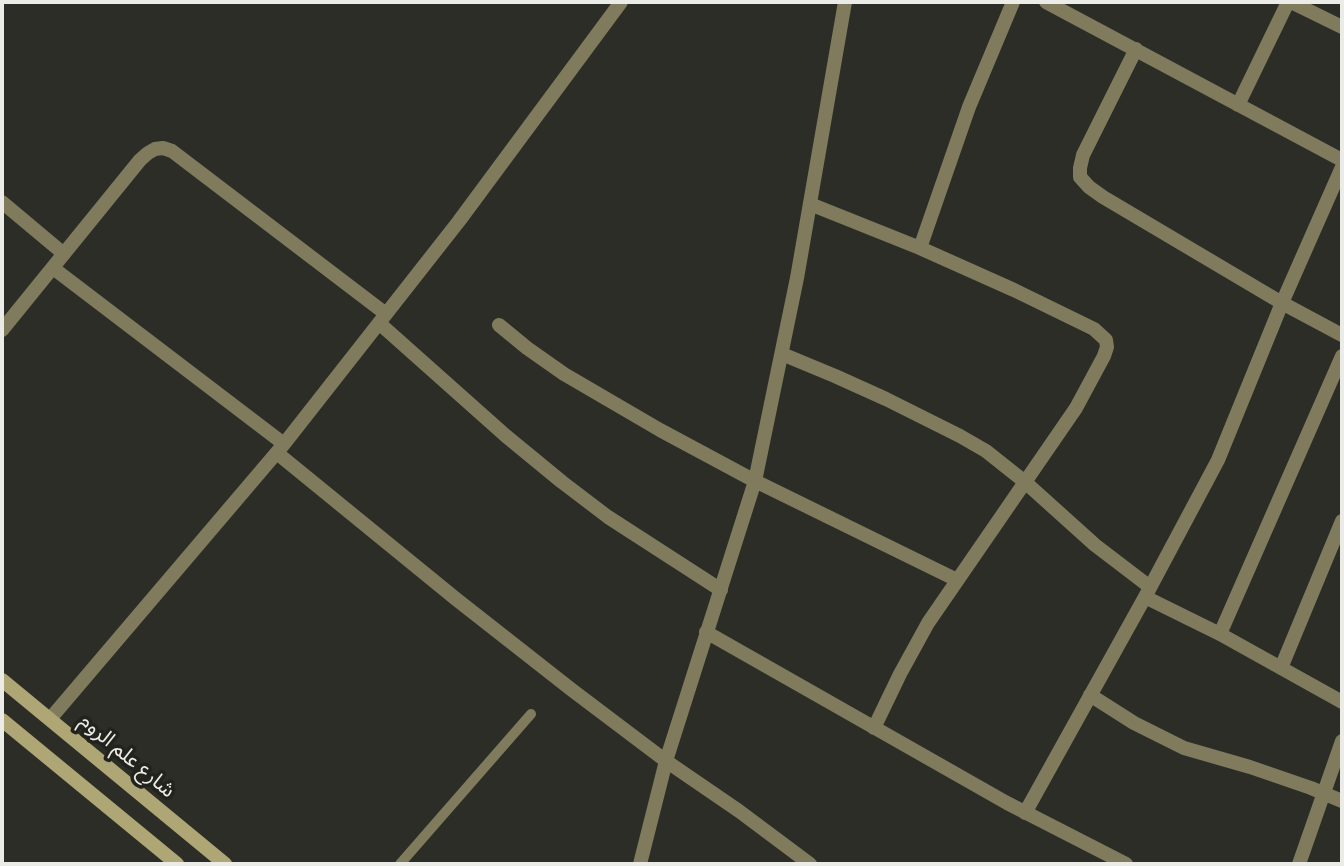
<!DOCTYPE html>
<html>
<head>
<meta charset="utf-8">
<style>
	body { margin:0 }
	#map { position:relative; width:1344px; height:866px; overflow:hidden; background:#2d2d28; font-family:"Zilla Slab",serif }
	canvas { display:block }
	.frame { position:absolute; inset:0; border:4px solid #ebebe7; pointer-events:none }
</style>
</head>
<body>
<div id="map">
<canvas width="1344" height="866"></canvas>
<div class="frame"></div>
</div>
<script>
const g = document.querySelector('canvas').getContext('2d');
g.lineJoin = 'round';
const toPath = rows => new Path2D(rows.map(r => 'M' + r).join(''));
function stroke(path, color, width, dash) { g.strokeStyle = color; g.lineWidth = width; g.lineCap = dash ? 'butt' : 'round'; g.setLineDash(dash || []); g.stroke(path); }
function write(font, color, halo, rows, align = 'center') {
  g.font = font + ' "Zilla Slab","Noto Sans Arabic",serif'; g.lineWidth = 7; g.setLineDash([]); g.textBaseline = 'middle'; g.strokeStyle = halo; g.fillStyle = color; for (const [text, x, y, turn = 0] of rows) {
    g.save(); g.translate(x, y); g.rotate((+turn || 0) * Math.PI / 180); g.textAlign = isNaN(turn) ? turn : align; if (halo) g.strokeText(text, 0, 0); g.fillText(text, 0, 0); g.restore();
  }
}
stroke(toPath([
	[400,864,531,714]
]), '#7f7b5c', 10);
stroke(toPath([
	[1046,2,1342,160],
	[1291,2,1342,27],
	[1136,49,1083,155,1080,168,1080,177,1089,187,1103,197,1282,303,1342,335],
	[1238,105,1288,2],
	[2,202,64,254],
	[810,204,920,248,1014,290,1094,329,1106,340,1107,347,1104,356,1076,408,928,623,900,674,874,728],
	[920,248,969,107,1013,2],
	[53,268,284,444],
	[379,323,506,436,562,482,608,517,721,590],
	[499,325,527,348,564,374,660,430,755,481,957,580],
	[2,330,140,160,148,153,155,149,163,148,172,151,386,314],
	[782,354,835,376,886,399,960,436,986,451,1025,482,1095,545,1150,587],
	[277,453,456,599,572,690,666,761,739,811,810,864],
	[1145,597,1220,634,1342,702],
	[706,632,1007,803,1126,864],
	[1220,634,1342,356],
	[1281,668,1342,521],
	[1090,695,1134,723,1184,748,1250,767,1311,788,1342,801],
	[50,719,284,444,459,221,621,2],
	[1025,813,1145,597,1218,460,1282,303,1342,167],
	[640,864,666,761,755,481,797,278,845,2],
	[1299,864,1342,741]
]), '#7f7b5c', 14);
stroke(toPath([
	[2,680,225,864],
	[2,720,177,864]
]), '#aea775', 14);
write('21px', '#ebebe7', '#23231e', [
	["شارع علم الروم",127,756,40]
]);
</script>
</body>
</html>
